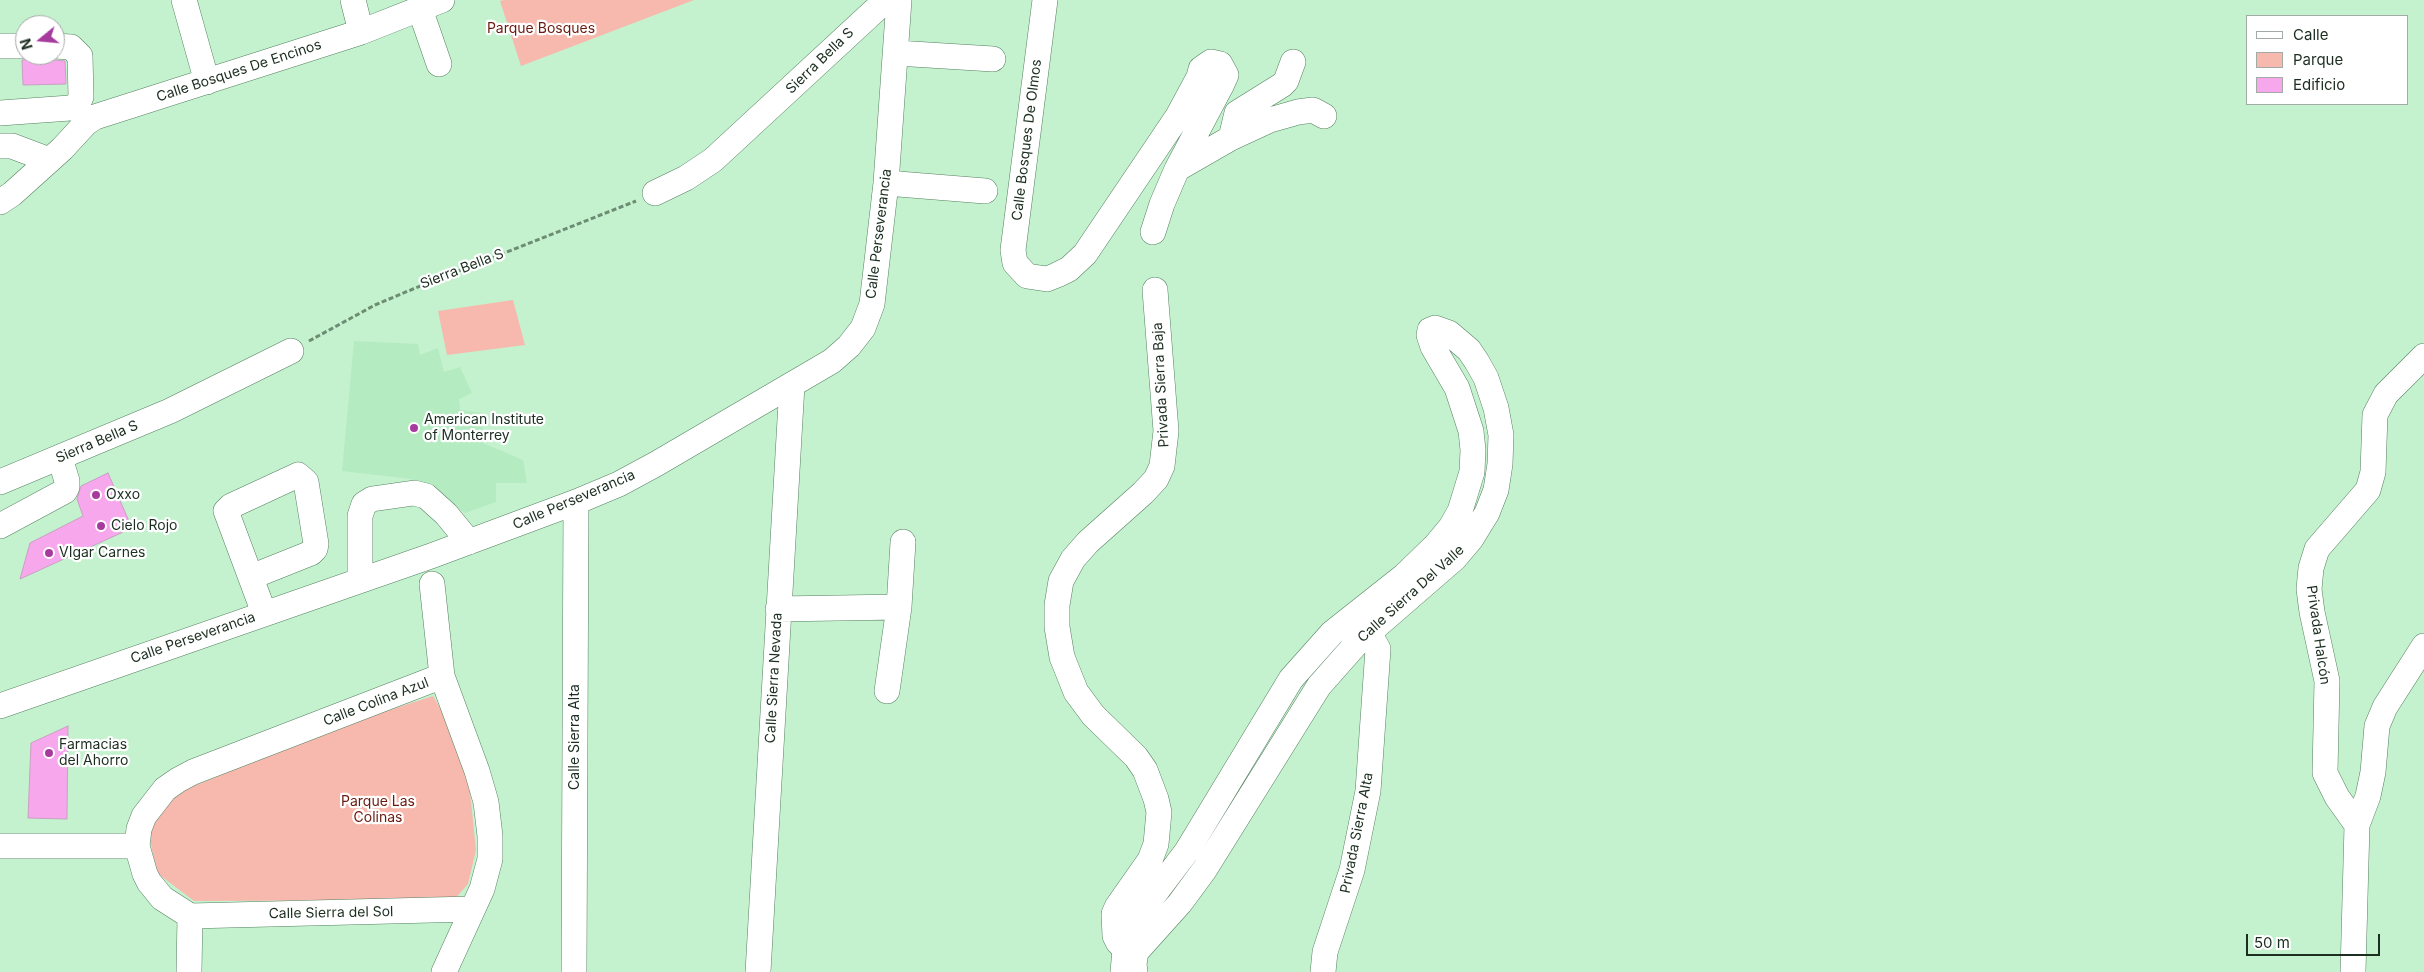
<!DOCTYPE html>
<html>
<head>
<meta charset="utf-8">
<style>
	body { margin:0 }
	#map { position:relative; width:2424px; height:972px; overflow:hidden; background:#c4f2ce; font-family:Inter,sans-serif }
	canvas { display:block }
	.legend { position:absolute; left:2246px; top:15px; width:162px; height:90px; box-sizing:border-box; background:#fff; border:1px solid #a4aba6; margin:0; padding:6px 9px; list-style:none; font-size:15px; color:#1c2e20 }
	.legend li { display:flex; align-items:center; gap:10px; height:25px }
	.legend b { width:25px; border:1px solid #a4aba6 }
	.north { position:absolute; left:15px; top:15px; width:50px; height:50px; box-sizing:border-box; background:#fff; border:1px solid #a4aba6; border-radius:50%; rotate:253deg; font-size:14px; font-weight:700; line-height:20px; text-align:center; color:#1c2e20 }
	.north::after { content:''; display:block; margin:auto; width:18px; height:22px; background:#a63b9d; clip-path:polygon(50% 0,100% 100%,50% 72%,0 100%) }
	.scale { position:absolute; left:2246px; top:934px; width:134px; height:22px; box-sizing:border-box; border:2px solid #1c2e20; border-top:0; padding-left:6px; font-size:15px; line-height:18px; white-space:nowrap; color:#1c2e20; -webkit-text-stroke:4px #fff; paint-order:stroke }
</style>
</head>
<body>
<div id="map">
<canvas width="2424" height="972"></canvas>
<ul class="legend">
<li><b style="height:6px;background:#fff"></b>Calle</li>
<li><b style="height:14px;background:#f7b9ad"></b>Parque</li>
<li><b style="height:14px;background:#f7a7ec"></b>Edificio</li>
</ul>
<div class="north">N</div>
<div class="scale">50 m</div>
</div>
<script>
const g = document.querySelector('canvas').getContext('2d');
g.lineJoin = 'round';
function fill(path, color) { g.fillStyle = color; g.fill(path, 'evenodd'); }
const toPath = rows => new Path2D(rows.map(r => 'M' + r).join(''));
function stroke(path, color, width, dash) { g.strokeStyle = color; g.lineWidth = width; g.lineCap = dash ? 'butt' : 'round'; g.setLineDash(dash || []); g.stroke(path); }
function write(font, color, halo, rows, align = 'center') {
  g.font = font + ' Inter,sans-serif'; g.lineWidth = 4.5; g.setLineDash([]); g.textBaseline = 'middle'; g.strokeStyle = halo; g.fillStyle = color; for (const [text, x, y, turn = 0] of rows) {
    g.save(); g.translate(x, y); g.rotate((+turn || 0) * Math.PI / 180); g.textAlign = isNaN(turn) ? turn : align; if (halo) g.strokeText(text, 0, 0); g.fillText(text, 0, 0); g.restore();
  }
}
fill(toPath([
	[354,341,418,344,420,355,438,348,444,372,460,367,472,393,459,399,460,410,482,413,483,443,523,460,527,483,496,483,496,502,465,513,411,479,342,471]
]), '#b5ebc1');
fill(toPath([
	[504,0,694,0,521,66,500,1],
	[513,300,525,345,447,355,438,311],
	[433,696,449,723,468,772,476,850,468,884,454,900,194,901,157,873,148,831,174,794,349,723]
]), '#f7b9ad');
const building = toPath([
	[36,55,44,55,54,60,65,61,66,84,23,85,22,60,32,59,36,55],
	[108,473,132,528,20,579,30,543,83,516,77,499,81,486,108,473],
	[68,726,67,819,28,818,31,743,68,726]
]);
fill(building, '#f7a7ec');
stroke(building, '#c99fc3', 1);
const minor = toPath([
	[184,0,207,82],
	[353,0,361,32],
	[1045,0,1013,250,1015,263,1027,276,1047,279,1057,275,1069,269,1085,254,1178,116,1199,77,1201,69,1211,62,1220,64,1226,75,1221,86,1212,89,1204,85,1199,77],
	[420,9,439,64],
	[0,46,25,46],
	[896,53,993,59],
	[0,113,70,108,77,105,81,97,80,56,71,47,55,46],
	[1231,138,1237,113,1282,85,1286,81,1293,62],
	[0,146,12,146,49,160],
	[1177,169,1231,138,1270,120,1298,112,1313,110,1324,116],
	[886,183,985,191],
	[655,193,686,178,713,160,886,0],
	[0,202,12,194,62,149,86,123,95,117,361,32,442,0],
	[1153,232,1162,204,1177,169,1221,86],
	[0,482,170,411,291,351],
	[0,526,65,491,67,487,67,481,60,458],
	[251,577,311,553,315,549,316,544,306,482,298,475,231,506,226,511,264,613],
	[360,580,360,516,364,504,372,499,414,493,426,496,446,514,469,542],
	[432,584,442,676,477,771,486,802,490,836,490,859,482,889,444,972],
	[778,609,899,607],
	[887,691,899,607,903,542],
	[0,706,431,556,576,502,619,484,656,464,832,361,849,346,863,328,872,304,886,183,899,0],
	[2357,825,2337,797,2325,773,2327,681,2312,612,2309,589,2311,568,2317,549,2368,490,2373,472,2375,415,2386,394,2424,356],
	[0,846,137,846,139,829,144,816,165,789,178,780,193,772,442,676],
	[137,846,145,874,149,882,162,898,190,916],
	[190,916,472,909],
	[1128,952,1118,942,1115,936,1114,914,1117,907,1150,860,1156,844,1159,812,1156,799,1145,770,1136,757,1093,715,1076,692,1062,657,1057,627,1057,605,1061,581,1073,559,1088,542,1143,493,1156,479,1162,466,1166,431,1155,290],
	[189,972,190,916],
	[574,972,576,502],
	[758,972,792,385],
	[1123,972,1125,949,1134,921,1187,851,1291,679,1332,633,1404,576,1436,545,1451,527,1460,511,1472,472,1473,450,1471,431,1457,388,1433,347,1429,335,1430,330,1435,328,1449,333,1469,350,1477,362,1486,378,1496,408,1501,435,1500,464,1496,490,1487,513,1471,539,1455,558,1357,643,1319,686,1205,869,1180,903,1136,952,1134,964,1135,972],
	[1323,972,1325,952,1352,870,1368,791,1378,649,1369,633],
	[2353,972,2357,825,2368,796,2373,772,2377,726,2385,707,2424,646]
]);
stroke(minor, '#558060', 26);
stroke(toPath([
	[309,341,375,305,413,289,636,201]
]), '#6d8c74', 3, [5, 2.5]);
stroke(minor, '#fff', 25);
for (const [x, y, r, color] of [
	[414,428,5,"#a63b9d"],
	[96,495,5,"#a63b9d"],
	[101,526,5,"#a63b9d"],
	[49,553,5,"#a63b9d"],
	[49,753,5,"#a63b9d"]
]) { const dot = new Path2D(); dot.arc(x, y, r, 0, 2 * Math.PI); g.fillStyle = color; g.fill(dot); stroke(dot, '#fff', 2); }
write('14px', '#6a1a0f', '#fff', [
	["Parque Bosques",541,29],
	["Parque Las",378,802],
	["Colinas",378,818]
]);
write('14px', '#1c2e20', '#fff', [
	["Sierra Bella S",820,61,-44],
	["Calle Bosques De Encinos",239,71,-18],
	["Calle Bosques De Olmos",1027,140,-83],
	["Calle Perseverancia",879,234,-83],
	["Sierra Bella S",462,269,-21],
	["Privada Sierra Baja",1161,385,-93],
	["Sierra Bella S",97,442,-23],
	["Calle Perseverancia",574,500,-23],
	["Calle Sierra Del Valle",1411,594,-42],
	["Privada Halcón",2318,635,82],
	["Calle Perseverancia",193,638,-19],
	["Calle Sierra Nevada",774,678,-87],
	["Calle Colina Azul",376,702,-21],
	["Calle Sierra Alta",575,737,-90],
	["Privada Sierra Alta",1357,833,-79],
	["Calle Sierra del Sol",331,913,-1]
]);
write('14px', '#1c2e20', '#fff', [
	["American Institute",424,420],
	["of Monterrey",424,436],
	["Oxxo",106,495],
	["Cielo Rojo",111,526],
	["VIgar Carnes",59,553],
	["Farmacias",59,745],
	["del Ahorro",59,761]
], 'left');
</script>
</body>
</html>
